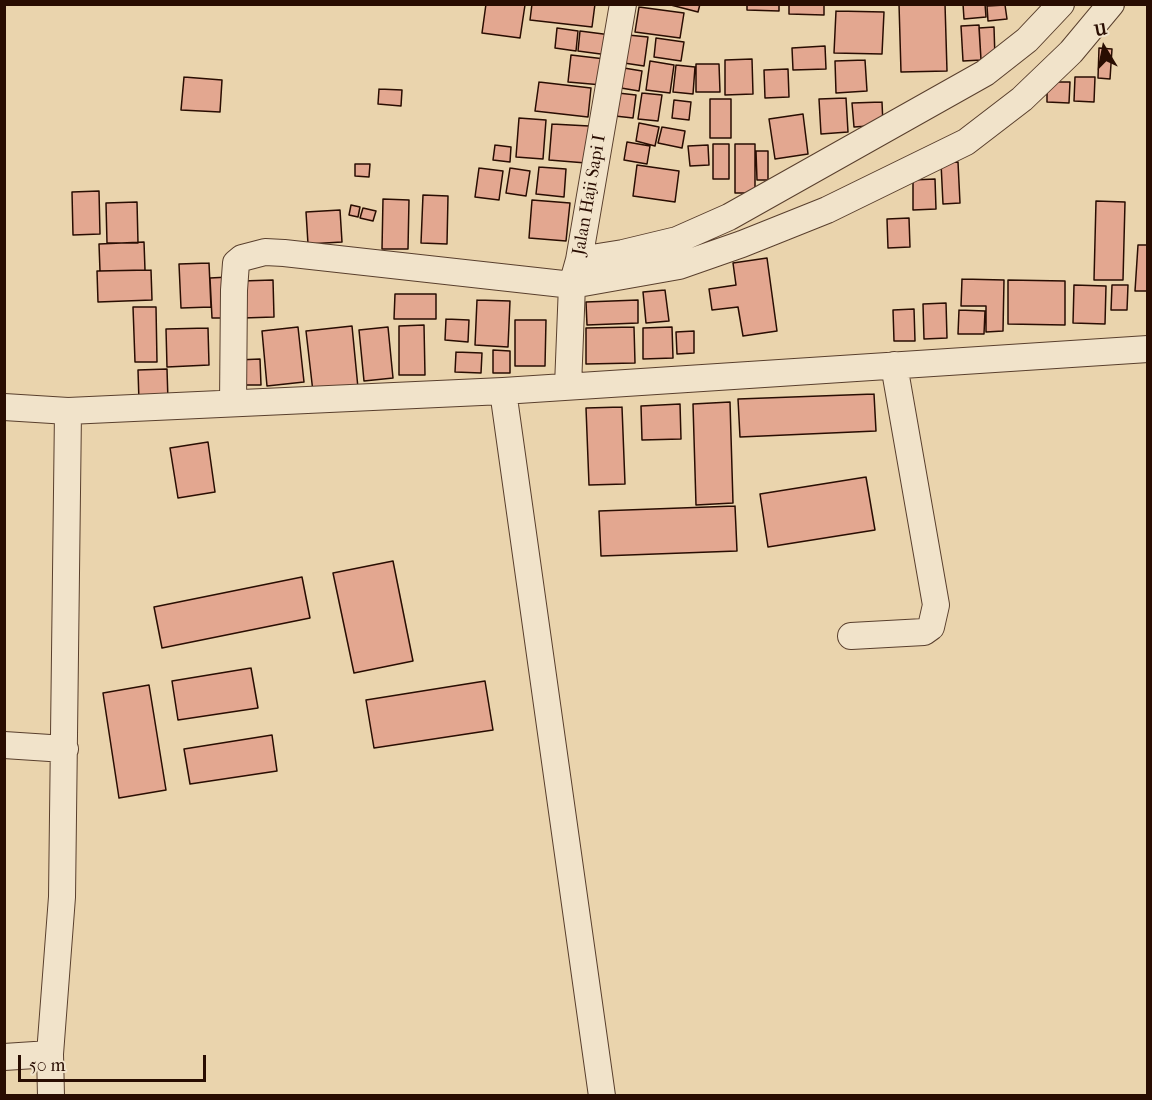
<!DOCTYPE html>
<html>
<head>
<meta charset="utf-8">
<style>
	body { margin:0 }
	#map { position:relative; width:1152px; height:1100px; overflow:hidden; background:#ead4ad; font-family:"IM FELL French Canon",serif }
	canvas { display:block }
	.frame { position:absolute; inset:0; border:6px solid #290d02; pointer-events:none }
	.north { position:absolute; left:1074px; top:18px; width:60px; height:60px; -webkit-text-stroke:4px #f1e3ca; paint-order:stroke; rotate:350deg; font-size:16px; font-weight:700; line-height:24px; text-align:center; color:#290d02 }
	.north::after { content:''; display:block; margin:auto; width:21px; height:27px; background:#290d02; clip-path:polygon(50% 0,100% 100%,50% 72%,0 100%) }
	.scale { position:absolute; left:18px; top:1055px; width:188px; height:27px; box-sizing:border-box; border:3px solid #290d02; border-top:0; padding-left:8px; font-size:18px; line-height:21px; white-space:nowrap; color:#290d02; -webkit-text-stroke:4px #f1e3ca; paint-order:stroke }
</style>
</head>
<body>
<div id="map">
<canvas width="1152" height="1100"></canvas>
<div class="frame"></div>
<div class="north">U</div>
<div class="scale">50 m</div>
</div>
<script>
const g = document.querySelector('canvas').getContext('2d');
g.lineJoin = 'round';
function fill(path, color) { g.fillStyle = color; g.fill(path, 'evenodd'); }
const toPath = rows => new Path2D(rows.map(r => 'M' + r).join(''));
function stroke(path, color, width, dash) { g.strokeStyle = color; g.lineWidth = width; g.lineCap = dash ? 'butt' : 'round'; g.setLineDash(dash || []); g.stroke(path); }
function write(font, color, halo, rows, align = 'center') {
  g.font = font + ' "IM FELL French Canon",serif'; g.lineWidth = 4.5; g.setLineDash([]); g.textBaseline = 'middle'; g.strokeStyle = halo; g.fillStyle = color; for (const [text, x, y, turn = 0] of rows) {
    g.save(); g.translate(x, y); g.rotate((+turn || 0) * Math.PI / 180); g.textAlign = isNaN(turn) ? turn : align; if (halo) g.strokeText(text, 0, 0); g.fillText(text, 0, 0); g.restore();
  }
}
const building = toPath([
	[486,4,525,5,520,38,482,33,486,4],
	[532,4,595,4,592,27,530,20,532,4],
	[667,4,700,4,698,12,667,4],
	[747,4,779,4,779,11,747,10,747,4],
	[789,4,824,4,824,15,789,14,789,4],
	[899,4,945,4,947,71,901,72,899,4],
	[963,4,985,4,986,17,964,19,963,4],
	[1005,5,1007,19,988,21,987,6,1005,5],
	[639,7,684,13,680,38,635,32,639,7],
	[836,11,884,12,882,54,834,53,836,11],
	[979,25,981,60,963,61,961,26,979,25],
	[994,27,995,59,981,60,979,28,994,27],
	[557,28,578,31,576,51,555,48,557,28],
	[580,31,611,35,608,55,578,51,580,31],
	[628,35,648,37,644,66,624,63,628,35],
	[656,38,684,42,681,61,654,57,656,38],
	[825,46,826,69,793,70,792,48,825,46],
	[1099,48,1112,49,1110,79,1098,78,1099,48],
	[571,55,605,59,602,85,568,82,571,55],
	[752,59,753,94,725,95,725,60,752,59],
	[865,60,867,91,836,93,835,61,865,60],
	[650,61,674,65,670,93,646,90,650,61],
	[696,64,719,64,720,92,696,92,696,64],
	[676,65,695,67,693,94,673,92,676,65],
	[624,68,642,71,639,91,621,88,624,68],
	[788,69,789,97,765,98,764,70,788,69],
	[184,77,222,80,220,112,181,110,184,77],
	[1075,77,1095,77,1094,102,1074,101,1075,77],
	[539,82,591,88,588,117,535,111,539,82],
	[1047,82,1070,82,1069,103,1047,102,1047,82],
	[379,89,402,90,401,106,378,104,379,89],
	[618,93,636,95,633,118,615,116,618,93],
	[642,93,662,95,658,121,638,119,642,93],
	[846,98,848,132,821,134,819,99,846,98],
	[710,99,731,99,731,138,710,138,710,99],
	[674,100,691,102,689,120,672,118,674,100],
	[882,102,883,125,854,127,852,103,882,102],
	[803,114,808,154,775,159,769,119,803,114],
	[519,118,546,120,543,159,516,157,519,118],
	[639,123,659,127,655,146,636,141,639,123],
	[552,124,589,126,586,163,549,160,552,124],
	[662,127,685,131,682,148,658,143,662,127],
	[627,142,650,146,647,164,624,160,627,142],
	[713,144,729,144,729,179,713,179,713,144],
	[735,144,755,144,755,193,735,193,735,144],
	[495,145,511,147,510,162,493,160,495,145],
	[708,145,709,165,690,166,688,146,708,145],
	[756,151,768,151,768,180,757,180,756,151],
	[958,162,960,203,943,204,941,163,958,162],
	[355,164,370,164,369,177,355,176,355,164],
	[637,165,679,171,675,202,633,196,637,165],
	[539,167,566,169,564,197,536,194,539,167],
	[479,168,503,171,499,200,475,197,479,168],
	[510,168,530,171,526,196,506,193,510,168],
	[935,179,936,209,913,210,913,180,935,179],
	[99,191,100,234,73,235,72,192,99,191],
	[423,195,448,196,447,244,421,243,423,195],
	[383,199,409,200,408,249,382,249,383,199],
	[532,200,570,203,566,241,529,238,532,200],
	[1096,201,1125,202,1123,280,1094,280,1096,201],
	[137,202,138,243,107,243,106,203,137,202],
	[351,205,360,207,358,217,349,215,351,205],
	[363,208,376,211,373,221,360,218,363,208],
	[340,210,342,242,308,244,306,212,340,210],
	[909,218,910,247,888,248,887,219,909,218],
	[144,242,145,270,100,271,99,244,144,242],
	[1138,245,1148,245,1148,291,1135,291,1138,245],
	[767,258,777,331,743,336,738,307,712,310,709,289,736,285,733,263,767,258],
	[209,263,211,307,181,308,179,264,209,263],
	[151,270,152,300,98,302,97,271,151,270],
	[229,277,231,318,212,318,210,278,229,277],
	[962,279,1004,280,1003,331,986,332,986,306,961,306,962,279],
	[273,280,274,317,243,318,242,281,273,280],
	[1008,280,1065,281,1065,325,1008,324,1008,280],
	[1074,285,1106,286,1105,324,1073,323,1074,285],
	[1112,285,1128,285,1127,310,1111,310,1112,285],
	[665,290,669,321,646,323,643,292,665,290],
	[395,294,436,294,436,319,394,319,395,294],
	[477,300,510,301,508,347,475,345,477,300],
	[638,300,638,323,587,325,586,302,638,300],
	[946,303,947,338,924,339,923,304,946,303],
	[133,307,156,307,157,362,135,362,133,307],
	[914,309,915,341,894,341,893,310,914,309],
	[959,310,985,311,984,334,958,334,959,310],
	[446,319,469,320,468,342,445,340,446,319],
	[515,320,546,320,545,366,515,366,515,320],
	[424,325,425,375,399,375,399,326,424,325],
	[352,326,358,388,313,392,306,331,352,326],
	[298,327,304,382,267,386,262,331,298,327],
	[388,327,393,378,364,381,359,330,388,327],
	[634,327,635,363,586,364,586,328,634,327],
	[672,327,673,358,643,359,643,328,672,327],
	[208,328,209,365,167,367,166,329,208,328],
	[694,331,694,353,677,354,676,332,694,331],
	[493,350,510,351,510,373,493,373,493,350],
	[456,352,482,353,481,373,455,372,456,352],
	[260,359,261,385,238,385,237,360,260,359],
	[167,369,168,401,139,402,138,370,167,369],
	[874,394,876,431,740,437,738,399,874,394],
	[730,402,733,503,696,505,693,404,730,402],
	[680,404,681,439,642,440,641,406,680,404],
	[622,407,625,484,589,485,586,408,622,407],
	[208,442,215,492,178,498,170,448,208,442],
	[866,477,875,530,768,547,760,494,866,477],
	[735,506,737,551,601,556,599,511,735,506],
	[393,561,413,661,354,673,333,573,393,561],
	[302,577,310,618,162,648,154,607,302,577],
	[251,668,258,708,178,720,172,681,251,668],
	[485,681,493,730,374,748,366,700,485,681],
	[149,685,166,790,119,798,103,693,149,685],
	[272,735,277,771,190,784,184,749,272,735]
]);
fill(building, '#e3a790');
stroke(building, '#290d02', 1.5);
const street = toPath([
	[579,260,623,253,677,240,729,217,985,73,1027,40,1061,4],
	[568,386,572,285,579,260,623,4],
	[503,391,602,1096],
	[233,403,234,290,236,263,242,258,265,252,284,253,572,285,679,266,742,244,827,210,966,142,1022,99,1071,52,1111,4],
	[4,407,68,411,503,391,1148,349],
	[851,636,924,632,931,627,936,605,894,365],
	[4,745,65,749],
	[4,1057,50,1054],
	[51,1096,50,1054,62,897,68,411]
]);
stroke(street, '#593f2d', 28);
stroke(street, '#f1e3ca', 26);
write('18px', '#290d02', '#f1e3ca', [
	["Jalan Haji Sapi I",590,195,-80]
]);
</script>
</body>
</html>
